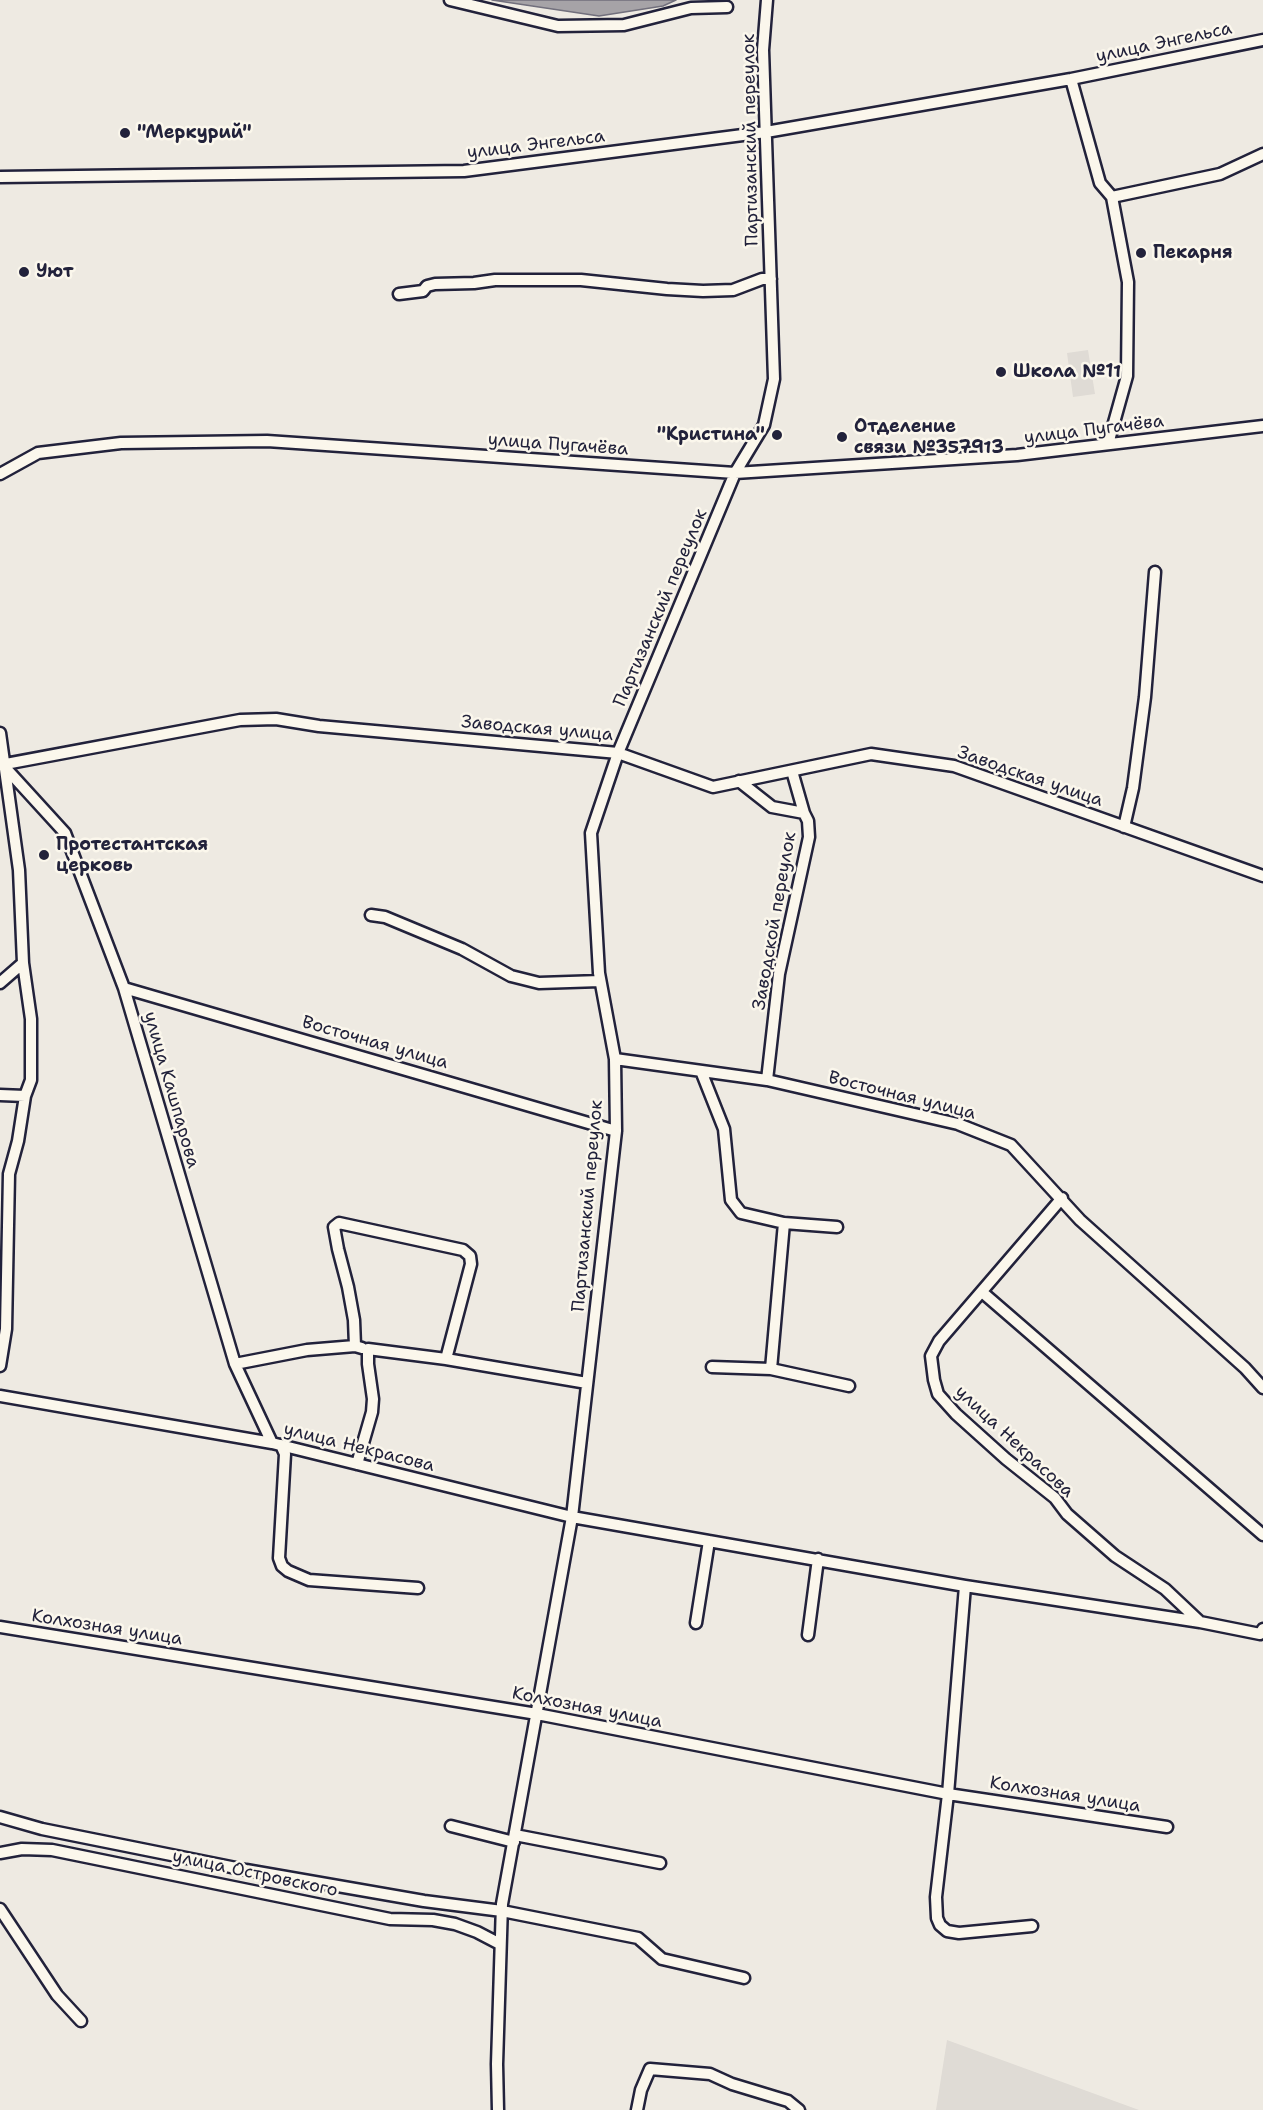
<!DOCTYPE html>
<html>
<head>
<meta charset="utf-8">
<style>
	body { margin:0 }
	canvas { display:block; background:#eeeae2 }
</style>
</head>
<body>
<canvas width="1263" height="2110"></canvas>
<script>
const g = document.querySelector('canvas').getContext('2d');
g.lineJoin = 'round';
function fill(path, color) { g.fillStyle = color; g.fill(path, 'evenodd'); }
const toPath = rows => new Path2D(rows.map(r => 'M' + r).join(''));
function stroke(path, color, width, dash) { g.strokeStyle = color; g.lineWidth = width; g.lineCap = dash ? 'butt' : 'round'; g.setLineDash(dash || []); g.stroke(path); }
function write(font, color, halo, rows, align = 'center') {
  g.font = font + ' "Shantell Sans",sans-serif'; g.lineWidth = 5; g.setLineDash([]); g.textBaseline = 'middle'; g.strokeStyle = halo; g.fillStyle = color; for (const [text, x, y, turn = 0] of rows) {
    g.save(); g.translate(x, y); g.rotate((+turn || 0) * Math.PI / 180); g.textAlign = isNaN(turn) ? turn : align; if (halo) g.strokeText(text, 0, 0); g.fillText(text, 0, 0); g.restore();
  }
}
fill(toPath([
	[1088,350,1095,394,1073,397,1067,353],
	[947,2040,1139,2110,936,2110]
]), '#dfdbd5');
const water = toPath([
	[492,0,676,0,663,6,599,16,492,0]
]);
fill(water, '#a6a3a7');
stroke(water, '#716f7c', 1.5);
const minor = toPath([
	[450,0,558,26,624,25,691,8,727,7],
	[1071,79,1100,183,1112,197,1128,282,1127,376,1108,444],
	[0,177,464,171,766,132,1071,79,1263,40],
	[1112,197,1220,174,1263,154],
	[399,294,423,291,427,286,435,284,474,283,495,280,581,280,667,289,703,291,733,290,762,279,771,279],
	[0,474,38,453,121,443,267,441,735,473,1017,455,1263,426],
	[0,733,19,870,23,963,31,1019,31,1080,25,1096,18,1141,9,1174,6,1329,0,1366],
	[0,765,240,720,276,719,319,726,618,753,713,787,871,754,954,766,1263,876],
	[3,765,65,833,124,988,235,1364,272,1443],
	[739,781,772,807,804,813],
	[1124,827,1133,788,1145,697,1155,572],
	[371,915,385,917,462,949,511,976,539,983,600,981],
	[0,983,23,963],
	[124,988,616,1131],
	[615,1059,767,1080,958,1124,1011,1145,1080,1220,1245,1368,1263,1388],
	[701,1071,724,1129,731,1200,741,1213,784,1223,771,1369],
	[767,1080,779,974,809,837,808,821,804,813,792,771],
	[0,1095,25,1096],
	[1062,1198,939,1341,931,1356,934,1380,938,1394,956,1414,1006,1459,1055,1498,1067,1514,1115,1556,1165,1589,1200,1622],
	[784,1223,837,1227],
	[982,1292,1263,1535],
	[355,1346,354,1320,348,1287,338,1249,334,1227,339,1223,463,1250,470,1256,471,1264,446,1359],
	[235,1364,307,1350,355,1346,362,1348],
	[712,1367,771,1369,849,1386],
	[0,1396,272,1443,572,1517,965,1586,1200,1622,1260,1634,1263,1629],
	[281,1445,285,1454,279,1558,282,1566,288,1571,309,1580,418,1588],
	[357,1464,372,1412,373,1399,368,1364,368,1349,446,1359,587,1383],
	[965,1586,948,1794,936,1897,937,1918,940,1925,947,1931,959,1933,1032,1926],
	[696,1623,709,1541],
	[0,1627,537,1714,948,1794,1167,1827],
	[808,1635,818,1559],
	[0,1817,42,1829,246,1870,424,1901,502,1911,638,1938,662,1959,744,1978],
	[451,1826,514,1842],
	[515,1835,660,1863],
	[0,1853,22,1849,52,1850,390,1919,433,1920,455,1924,477,1932,500,1944],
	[0,1909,57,1995,81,2021],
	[498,2110,497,2064,502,1904,572,1517,616,1131,615,1059,599,973,591,833,618,753,735,473,764,425,774,379,763,50,767,0],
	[637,2110,641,2090,650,2069,710,2074,732,2084,788,2101,799,2110]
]);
stroke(minor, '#22223b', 15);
stroke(minor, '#fbf7ec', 10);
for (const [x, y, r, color] of [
	[125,133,6,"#22223b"],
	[1141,253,6,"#22223b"],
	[24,272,6,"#22223b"],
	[1001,372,6,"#22223b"],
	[777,435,6,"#22223b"],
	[842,437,6,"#22223b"],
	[44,855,6,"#22223b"]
]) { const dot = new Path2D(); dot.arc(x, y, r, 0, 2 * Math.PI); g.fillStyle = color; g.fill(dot); stroke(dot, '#fbf7ec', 2); }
write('18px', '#22223b', '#fbf7ec', [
	["улица Энгельса",1164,43,-12],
	["Партизанский переулок",751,140,-91],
	["улица Энгельса",536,145,-7],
	["улица Пугачёва",1094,430,-7],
	["улица Пугачёва",558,445,4],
	["Партизанский переулок",661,608,-67],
	["Заводская улица",537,729,5],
	["Заводская улица",1030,777,19],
	["Заводской переулок",775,921,-80],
	["Восточная улица",375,1043,16],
	["улица Кашпарова",171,1090,74],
	["Восточная улица",902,1096,14],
	["Партизанский переулок",588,1206,-85],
	["улица Некрасова",1014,1442,43],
	["улица Некрасова",359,1448,14],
	["Колхозная улица",107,1628,9],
	["Колхозная улица",587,1708,11],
	["Колхозная улица",1065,1795,9],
	["улица Островского",255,1874,12]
]);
write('bold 18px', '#22223b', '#fbf7ec', [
	["\"Меркурий\"",137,133],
	["Пекарня",1153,253],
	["Уют",36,272],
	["Школа №11",1013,372],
	["Отделение",854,427],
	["связи №357913",854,448],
	["\"Кристина\"",765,435,"right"],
	["Протестантская",56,845],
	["церковь",56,866]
], 'left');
</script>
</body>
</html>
